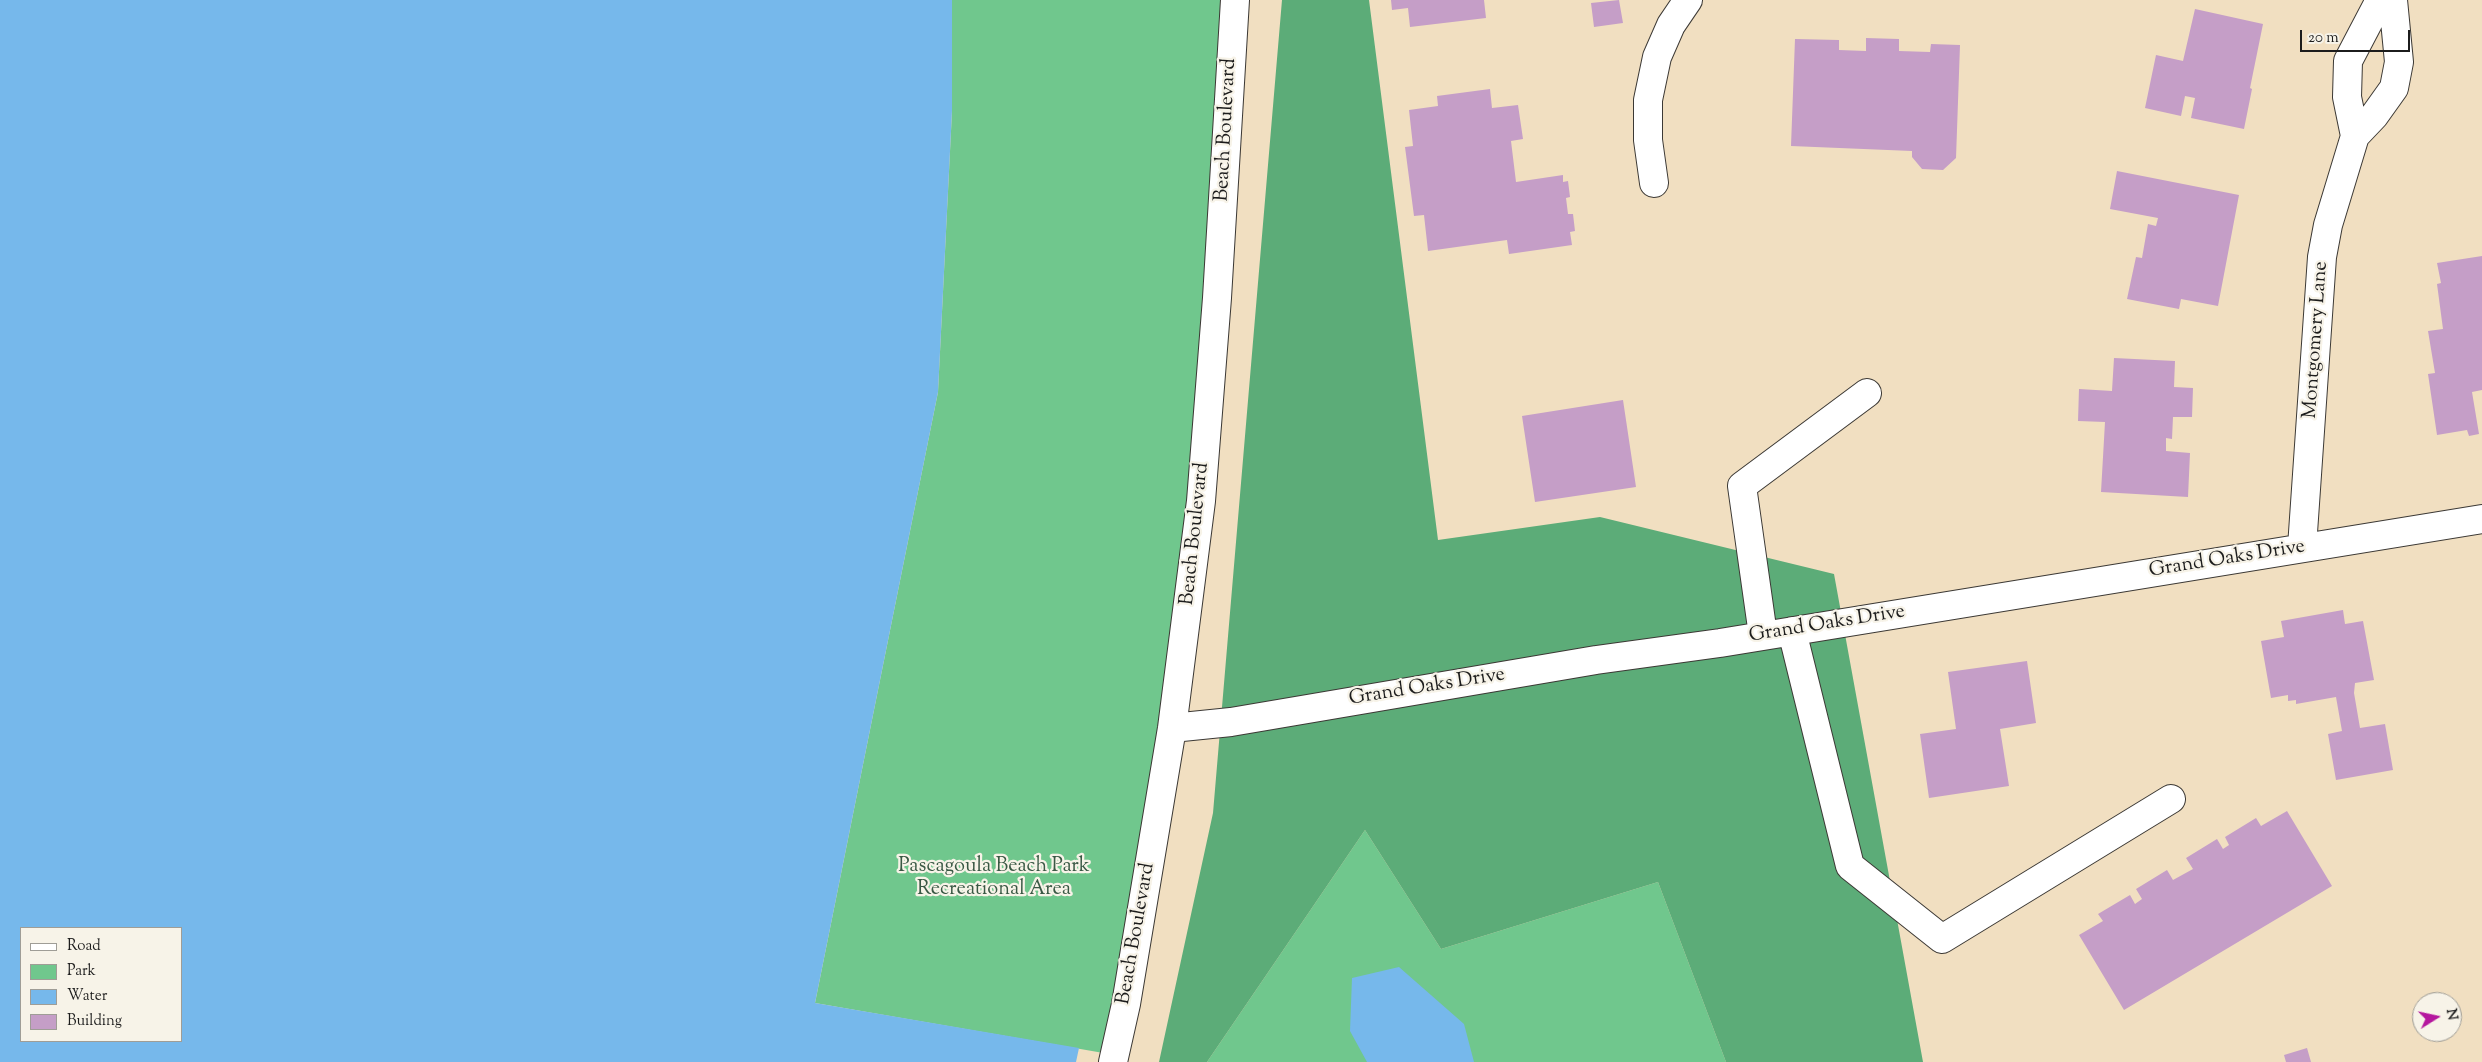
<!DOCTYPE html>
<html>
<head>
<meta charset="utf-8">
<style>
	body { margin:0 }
	#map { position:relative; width:2482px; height:1062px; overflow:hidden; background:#f1dfc1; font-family:"Sorts Mill Goudy",serif }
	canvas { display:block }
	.legend { position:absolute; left:20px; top:927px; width:162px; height:115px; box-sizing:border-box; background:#f7f3e8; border:1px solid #9f9d96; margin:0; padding:6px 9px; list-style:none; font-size:15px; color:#1c1c1c }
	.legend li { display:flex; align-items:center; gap:10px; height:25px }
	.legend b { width:25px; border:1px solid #9f9d96 }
	.north { position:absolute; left:2412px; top:992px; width:50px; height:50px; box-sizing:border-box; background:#f7f3e8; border:1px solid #9f9d96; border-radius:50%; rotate:80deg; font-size:14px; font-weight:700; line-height:20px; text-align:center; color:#1c1c1c }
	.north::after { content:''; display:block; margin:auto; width:18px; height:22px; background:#b5179e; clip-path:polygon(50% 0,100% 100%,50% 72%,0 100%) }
	.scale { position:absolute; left:2300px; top:30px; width:110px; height:22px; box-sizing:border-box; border:2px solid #1c1c1c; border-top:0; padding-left:6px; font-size:15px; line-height:18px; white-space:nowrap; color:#1c1c1c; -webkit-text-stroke:4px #f7f3e8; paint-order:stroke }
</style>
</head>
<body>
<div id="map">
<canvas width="2482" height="1062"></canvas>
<ul class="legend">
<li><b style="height:6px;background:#fff"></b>Road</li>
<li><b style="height:14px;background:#70c78d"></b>Park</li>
<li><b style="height:14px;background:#76b8eb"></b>Water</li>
<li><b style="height:14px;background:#c59ec7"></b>Building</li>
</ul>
<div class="north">N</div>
<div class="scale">20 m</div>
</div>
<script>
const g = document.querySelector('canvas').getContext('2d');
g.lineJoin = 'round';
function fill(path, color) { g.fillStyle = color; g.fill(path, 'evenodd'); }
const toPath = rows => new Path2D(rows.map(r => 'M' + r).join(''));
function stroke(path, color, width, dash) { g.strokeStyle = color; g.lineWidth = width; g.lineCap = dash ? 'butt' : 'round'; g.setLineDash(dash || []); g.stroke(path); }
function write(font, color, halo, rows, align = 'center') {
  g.font = font + ' "Sorts Mill Goudy",serif'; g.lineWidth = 4.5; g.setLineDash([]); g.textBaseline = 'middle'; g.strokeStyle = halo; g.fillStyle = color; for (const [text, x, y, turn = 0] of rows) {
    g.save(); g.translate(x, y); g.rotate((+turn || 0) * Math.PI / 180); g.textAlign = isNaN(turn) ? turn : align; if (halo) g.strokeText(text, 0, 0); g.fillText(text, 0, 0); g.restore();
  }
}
fill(toPath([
	[952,0,1235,0,1217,298,1115,1055,815,1003,938,392,952,111],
	[1365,830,1441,949,1658,882,1726,1062,1207,1062]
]), '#70c78d');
fill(toPath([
	[1282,0,1369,0,1438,540,1600,517,1834,574,1923,1062,1726,1062,1658,882,1441,949,1365,830,1207,1062,1159,1062,1213,813]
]), '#5cac78');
fill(toPath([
	[0,0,952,0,952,111,938,392,815,1003,1079,1048,1076,1062,0,1062],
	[21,928,181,928,181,1041,21,1041],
	[1399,967,1464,1024,1474,1062,1367,1062,1350,1031,1352,978]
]), '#76b8eb');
fill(toPath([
	[1391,0,1484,0,1486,18,1410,27,1408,8,1392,10],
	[1619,0,1623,23,1594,27,1591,3],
	[2195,9,2263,24,2250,88,2252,89,2244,129,2191,118,2195,98,2185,96,2181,116,2145,108,2156,55,2183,61],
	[1866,38,1899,39,1899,51,1930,52,1931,44,1960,45,1956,158,1943,170,1922,169,1912,157,1912,151,1791,146,1795,39,1839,40,1839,50,1866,51],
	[1490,89,1492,108,1518,105,1523,139,1511,141,1516,182,1563,175,1563,182,1568,181,1570,197,1566,198,1568,214,1573,214,1575,231,1570,232,1572,245,1509,254,1507,240,1428,251,1424,215,1414,216,1405,147,1413,146,1409,110,1438,106,1437,96],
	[2117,171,2239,195,2218,306,2181,299,2179,309,2127,299,2136,257,2142,258,2148,224,2156,226,2158,218,2110,209],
	[2482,256,2482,390,2472,392,2479,434,2469,436,2467,430,2437,435,2428,374,2435,373,2428,331,2443,329,2437,284,2441,283,2437,263],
	[2114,358,2175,361,2174,387,2193,388,2192,417,2173,417,2172,439,2166,438,2166,451,2190,453,2188,497,2101,492,2105,422,2078,421,2079,389,2112,391],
	[1623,400,1636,487,1535,502,1522,416],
	[2343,610,2345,624,2363,621,2374,680,2355,683,2354,693,2360,728,2385,724,2393,770,2336,780,2328,734,2342,731,2336,697,2296,704,2296,700,2288,701,2288,695,2271,698,2261,641,2284,637,2281,621],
	[2027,661,2036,723,2000,729,2009,786,1929,798,1920,734,1956,729,1948,672],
	[2287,811,2332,886,2124,1010,2079,935,2103,921,2098,914,2130,895,2135,904,2142,899,2136,889,2167,870,2173,880,2193,869,2186,858,2217,839,2223,849,2229,845,2225,837,2256,818,2261,826],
	[2307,1048,2311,1062,2286,1062,2284,1055]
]), '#c59ec7');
const minor = toPath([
	[2355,136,2347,97,2348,61,2380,0],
	[1654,183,1648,140,1648,100,1657,57,1671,25,1688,0],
	[2302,547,2322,257,2328,225,2355,136,2374,116,2394,88,2399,62,2393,0],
	[1792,631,1850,866,1942,939,2171,799],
	[1763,635,1742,486,1867,393],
	[1172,728,1231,722,1596,660,1720,643,2482,519],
	[1113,1062,1126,1004,1172,728,1201,501,1217,298,1235,0]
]);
stroke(minor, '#3c3935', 30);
stroke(minor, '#fff', 28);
write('20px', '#1c1c1c', '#f7f3e8', [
	["Beach Boulevard",1227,130,-87],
	["Montgomery Lane",2317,340,-86],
	["Beach Boulevard",1196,534,-84],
	["Grand Oaks Drive",2227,560,-9],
	["Grand Oaks Drive",1827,625,-9],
	["Grand Oaks Drive",1427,688,-9],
	["Beach Boulevard",1137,934,-80]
]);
write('20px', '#395844', '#f7f3e8', [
	["Pascagoula Beach Park",994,868],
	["Recreational Area",994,891]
]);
</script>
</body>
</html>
